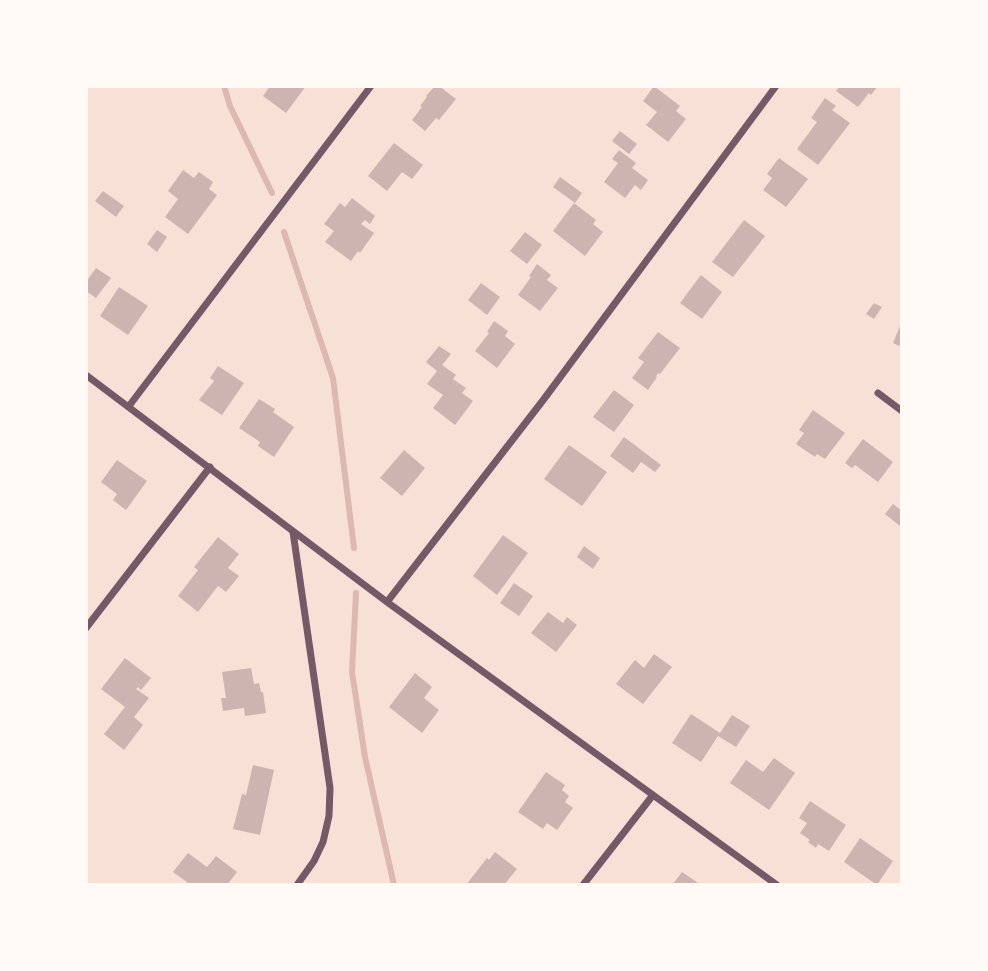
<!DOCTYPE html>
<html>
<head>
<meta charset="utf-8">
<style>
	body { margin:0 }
	#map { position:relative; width:988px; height:971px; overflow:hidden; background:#f7e1d7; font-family:"Sofia Sans Condensed",sans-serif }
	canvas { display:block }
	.frame { position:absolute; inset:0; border:88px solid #fffaf5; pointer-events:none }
</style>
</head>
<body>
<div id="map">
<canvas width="988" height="971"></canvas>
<div class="frame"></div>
</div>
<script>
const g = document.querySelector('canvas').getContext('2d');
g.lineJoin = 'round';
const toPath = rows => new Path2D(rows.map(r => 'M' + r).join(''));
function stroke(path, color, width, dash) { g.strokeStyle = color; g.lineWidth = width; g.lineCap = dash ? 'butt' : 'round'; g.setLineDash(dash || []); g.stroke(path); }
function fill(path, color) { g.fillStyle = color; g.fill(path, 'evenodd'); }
stroke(toPath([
	[224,86,230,106,272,193],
	[284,232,333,378,354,548],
	[356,593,352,672,365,757,394,885]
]), '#dcb8b0', 6);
fill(toPath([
	[270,86,306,86,286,113,263,96],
	[435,86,439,86,456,99,439,120,436,118,425,131,412,120,422,107,420,106,427,97,426,96],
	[654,86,680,106,676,111,686,119,668,142,646,125,657,112,643,101],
	[840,86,878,86,871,95,869,93,858,107,836,91],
	[825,98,836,106,832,110,850,123,818,165,797,149,817,122,811,118],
	[620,131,637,144,629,154,612,141],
	[394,143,423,165,412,179,402,172,387,191,368,176],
	[619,150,636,163,632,168,648,180,641,190,635,185,625,198,604,182,618,163,612,159],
	[779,158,808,179,786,207,763,190,772,178,767,174],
	[183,170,194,178,199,172,213,182,209,189,217,195,188,234,165,217,178,199,168,191],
	[560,177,582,193,575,203,553,187],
	[103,191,124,206,116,217,95,201],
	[352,198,375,216,370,224,365,220,361,224,374,233,360,253,358,251,351,261,325,242,334,231,324,224,340,203,345,207],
	[574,203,596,220,593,224,603,232,585,256,553,231],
	[744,220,765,236,733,277,712,262],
	[157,230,167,237,157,252,147,244],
	[525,232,542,245,527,264,510,251],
	[537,264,551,275,547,280,558,288,540,311,518,295,531,277,529,276],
	[96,268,111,278,96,298,86,291,86,282],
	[701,275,722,292,702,319,680,303],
	[481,283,500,297,487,315,468,300],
	[119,287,148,306,128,335,100,316],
	[874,303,882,307,874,319,866,314],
	[494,321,508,331,505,336,515,344,497,368,475,351,489,333,487,332],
	[902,321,902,347,893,343],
	[658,332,680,348,660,374,658,373,656,376,657,377,648,390,632,378,644,362,638,358],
	[439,346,451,354,442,365,456,375,453,379,466,388,462,393,473,401,455,425,433,408,443,395,427,384,437,371,426,362],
	[218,366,244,383,222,415,199,400,214,381,210,378],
	[614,390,634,405,614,432,593,417],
	[259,399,275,409,273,412,294,427,274,457,258,446,260,442,239,428],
	[813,410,845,433,825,459,817,454,815,457,796,444,804,433,799,430],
	[624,437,661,465,655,472,641,462,633,473,610,456],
	[863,439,893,462,878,482,855,465,852,468,845,463],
	[569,445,607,472,582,506,544,479],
	[404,450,425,468,402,496,380,478],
	[117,460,147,481,126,510,113,500,117,494,101,482],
	[893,504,902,511,902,522,900,526,885,514],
	[503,535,528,553,497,595,473,576],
	[218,537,239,554,228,568,239,576,226,592,218,586,198,612,178,596,198,570,194,567],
	[584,546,600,558,593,569,577,557],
	[514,583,533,596,519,616,500,603],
	[548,612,563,623,567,617,577,625,556,652,531,633],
	[654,654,672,667,643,704,616,684,635,660,644,668],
	[125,658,151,678,141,690,138,687,136,689,149,698,134,717,143,725,124,750,104,734,125,707,101,689],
	[251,668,254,684,259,683,261,692,263,692,266,713,245,716,244,708,223,711,221,698,226,698,222,672],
	[415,673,432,687,424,698,439,710,422,733,389,707],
	[691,714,720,733,732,715,750,726,736,747,718,736,701,762,672,743],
	[774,758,795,773,769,810,730,783,746,760,763,772],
	[253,765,274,770,260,835,233,829,242,794,246,795],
	[546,772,565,785,562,790,569,796,565,802,573,808,557,830,547,823,543,829,518,812],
	[810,801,846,825,829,851,818,844,816,848,808,842,810,840,800,833,807,823,799,818],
	[860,838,893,861,877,885,844,862],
	[495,852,517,869,504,885,466,885,487,858,489,860],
	[188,853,207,867,216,856,237,872,227,885,191,885,173,872],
	[682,872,701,885,672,885]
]), '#ccb4b1');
stroke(toPath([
	[86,375,387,602,777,885],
	[878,393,902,411],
	[129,406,371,86],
	[293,532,330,788,329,816,323,842,314,861,297,885],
	[387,602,544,399,776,86],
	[86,628,210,467],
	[583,885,653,795]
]), '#755966', 7);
</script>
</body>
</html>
